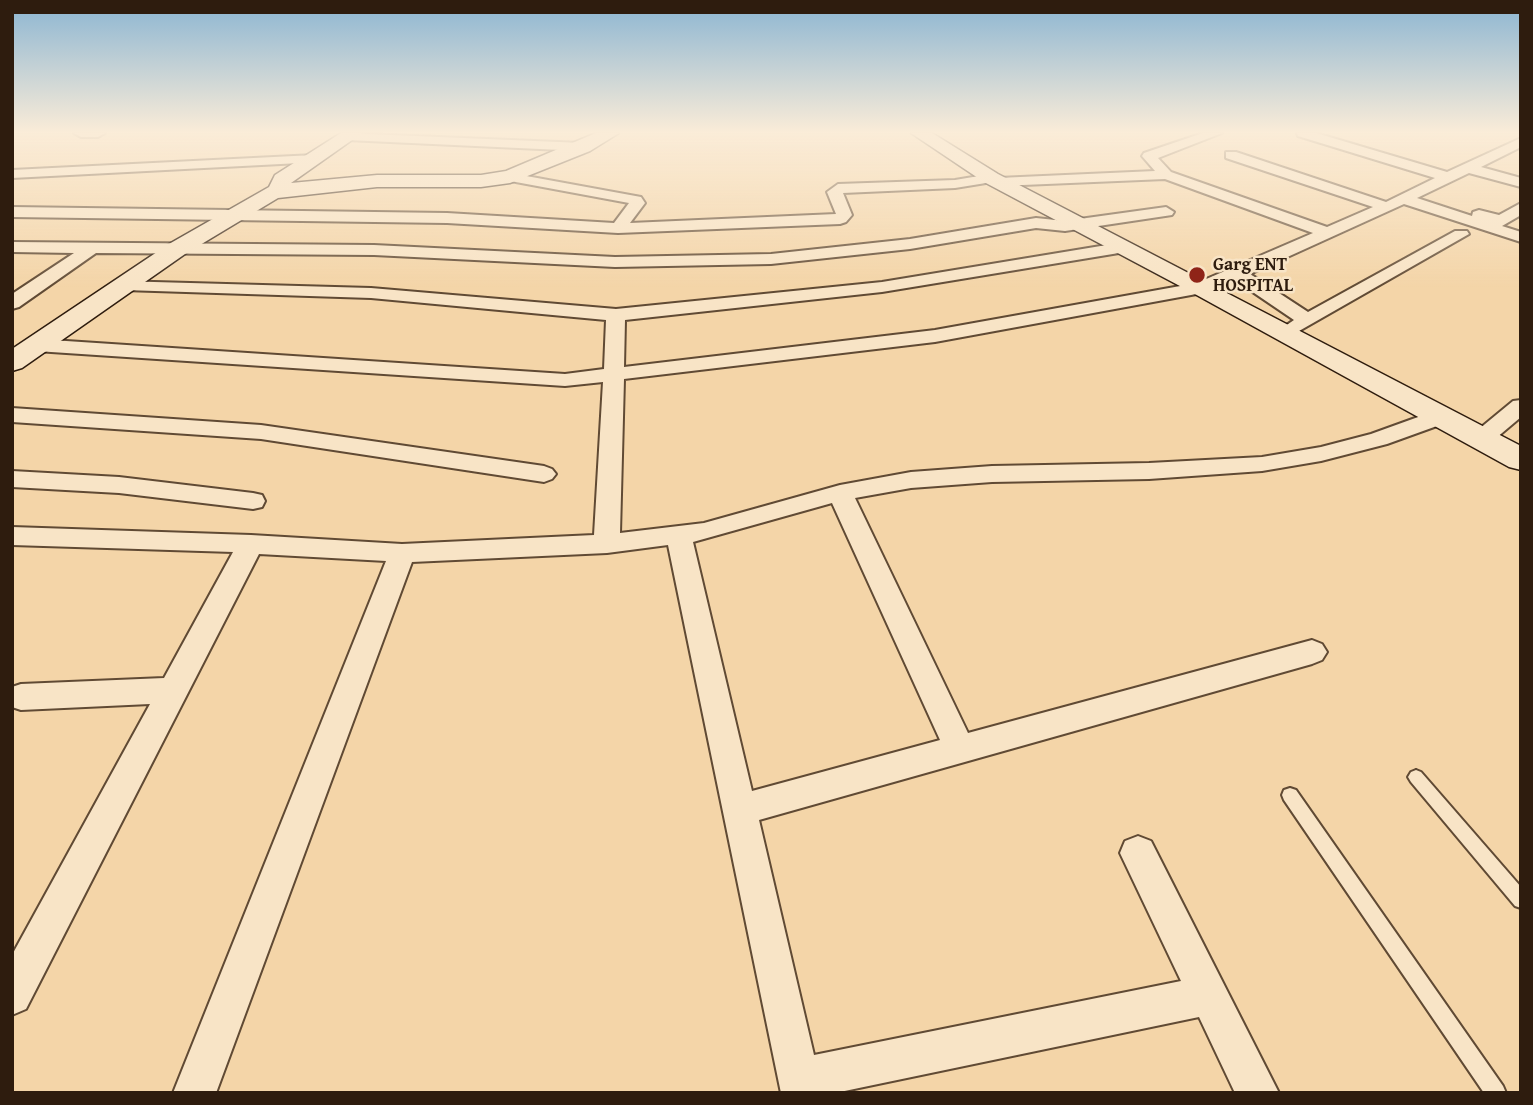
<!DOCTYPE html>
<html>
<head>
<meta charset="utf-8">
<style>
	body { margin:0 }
	#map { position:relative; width:1533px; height:1105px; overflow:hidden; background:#f4d5a8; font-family:"Gentium Book Plus",serif }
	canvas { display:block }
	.frame { position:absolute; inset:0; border:14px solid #2e1c0e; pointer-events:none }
</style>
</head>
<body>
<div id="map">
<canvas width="1533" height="1105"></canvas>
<div class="frame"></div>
</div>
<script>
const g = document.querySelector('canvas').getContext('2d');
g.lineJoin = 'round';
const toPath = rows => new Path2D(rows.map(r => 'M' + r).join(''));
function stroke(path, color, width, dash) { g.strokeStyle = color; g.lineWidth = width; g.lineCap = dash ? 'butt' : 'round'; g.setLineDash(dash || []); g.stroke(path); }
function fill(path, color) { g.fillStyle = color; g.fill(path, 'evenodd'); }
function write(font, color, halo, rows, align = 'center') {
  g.font = font + ' "Gentium Book Plus",serif'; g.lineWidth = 5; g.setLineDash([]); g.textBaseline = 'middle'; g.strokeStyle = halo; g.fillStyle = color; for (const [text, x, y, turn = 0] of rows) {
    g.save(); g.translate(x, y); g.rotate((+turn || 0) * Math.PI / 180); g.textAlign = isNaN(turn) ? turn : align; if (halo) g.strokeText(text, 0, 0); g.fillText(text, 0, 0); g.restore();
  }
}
const lane = toPath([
	[1416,770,1421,772,1521,887,1521,908,1515,906,1411,782,1408,777,1411,772,1416,770],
	[1290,788,1296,790,1503,1086,1506,1093,1484,1093,1284,800,1282,795,1284,790,1290,788]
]);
const street = toPath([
	[74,133,105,133,98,137,81,137,74,133],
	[344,133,583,143,590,147,583,151,347,140,340,136,344,133],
	[1203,133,1222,133,1158,158,1171,172,1327,227,1373,207,1226,158,1226,152,1236,152,1386,202,1435,178,1298,136,1297,133,1316,133,1447,172,1521,138,1521,147,1481,167,1521,178,1521,187,1469,173,1417,198,1472,216,1473,212,1479,210,1499,215,1521,203,1521,215,1502,226,1521,232,1521,242,1404,204,1250,274,1308,312,1455,231,1467,231,1469,234,1285,339,1275,333,1294,320,1235,280,1202,293,935,342,624,379,620,533,704,523,840,485,911,472,992,466,1149,463,1262,457,1321,447,1371,434,1432,412,1448,412,1451,417,1448,422,1387,444,1321,461,1262,471,1149,479,992,482,911,488,855,498,968,733,1312,640,1322,644,1327,652,1322,660,1312,664,759,820,814,1055,1181,981,1120,853,1125,841,1138,836,1151,841,1279,1093,1235,1093,1199,1017,835,1093,781,1093,668,545,607,553,412,562,216,1093,173,1093,386,561,259,554,26,1009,12,1015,12,955,150,704,21,710,12,707,12,687,21,684,164,678,233,552,12,545,12,527,251,535,402,544,594,535,603,382,565,386,36,351,29,349,26,345,29,341,36,339,565,374,604,369,606,320,371,298,124,290,118,289,115,285,118,281,371,288,616,309,882,282,1125,242,1133,247,1125,252,882,292,625,320,624,367,935,330,1197,283,1313,233,1165,179,999,186,992,182,955,188,843,193,852,215,846,222,840,224,618,233,447,223,12,217,12,207,447,213,614,223,629,203,505,180,503,177,505,174,510,173,641,197,645,203,630,223,836,214,827,192,838,184,955,180,991,174,998,178,1155,171,1142,156,1144,153,1203,133],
	[832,503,940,740,752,791,693,542,832,503],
	[314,155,321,159,319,162,12,178,12,170,314,155],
	[1166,207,1174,212,1172,215,1065,231,1036,228,910,249,771,264,615,267,374,255,96,253,19,307,12,309,12,294,74,253,12,252,12,242,374,245,615,257,771,254,910,239,1036,218,1065,221,1166,207],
	[1521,400,1521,417,1489,444,1473,444,1470,439,1473,434,1513,401,1521,400],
	[12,408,261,425,544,466,552,469,556,474,552,479,544,482,261,439,12,422,12,408],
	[12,471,119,477,253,493,262,495,265,501,262,507,253,509,119,493,12,487,12,471]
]);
const secondary = toPath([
	[341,133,362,133,291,183,377,175,481,175,506,171,596,133,619,133,590,151,510,183,481,187,377,187,278,198,185,254,22,368,12,371,12,349,169,244,269,187,275,175,341,133],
	[911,133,932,133,998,174,1521,446,1521,470,1509,467,1193,293,984,182,911,133]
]);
stroke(lane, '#604a34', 4);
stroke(street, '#604a34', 4);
stroke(secondary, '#2e1c0e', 3);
fill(lane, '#f8e4c6');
fill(street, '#f8e4c6');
fill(secondary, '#f8e4c6');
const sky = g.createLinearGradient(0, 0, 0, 287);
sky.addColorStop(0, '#8bb5d2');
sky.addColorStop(0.46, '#faecd8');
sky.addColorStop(1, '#faecd800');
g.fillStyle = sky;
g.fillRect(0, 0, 1533, 287);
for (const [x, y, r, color] of [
	[1197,275,9,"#8f2418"]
]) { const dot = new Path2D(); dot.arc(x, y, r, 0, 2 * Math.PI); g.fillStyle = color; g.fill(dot); stroke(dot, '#f8e4c6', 2.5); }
write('bold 18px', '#2e1c0e', '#f8e4c6', [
	["Garg ENT",1213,265],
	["HOSPITAL",1213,286]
], 'left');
</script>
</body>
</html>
